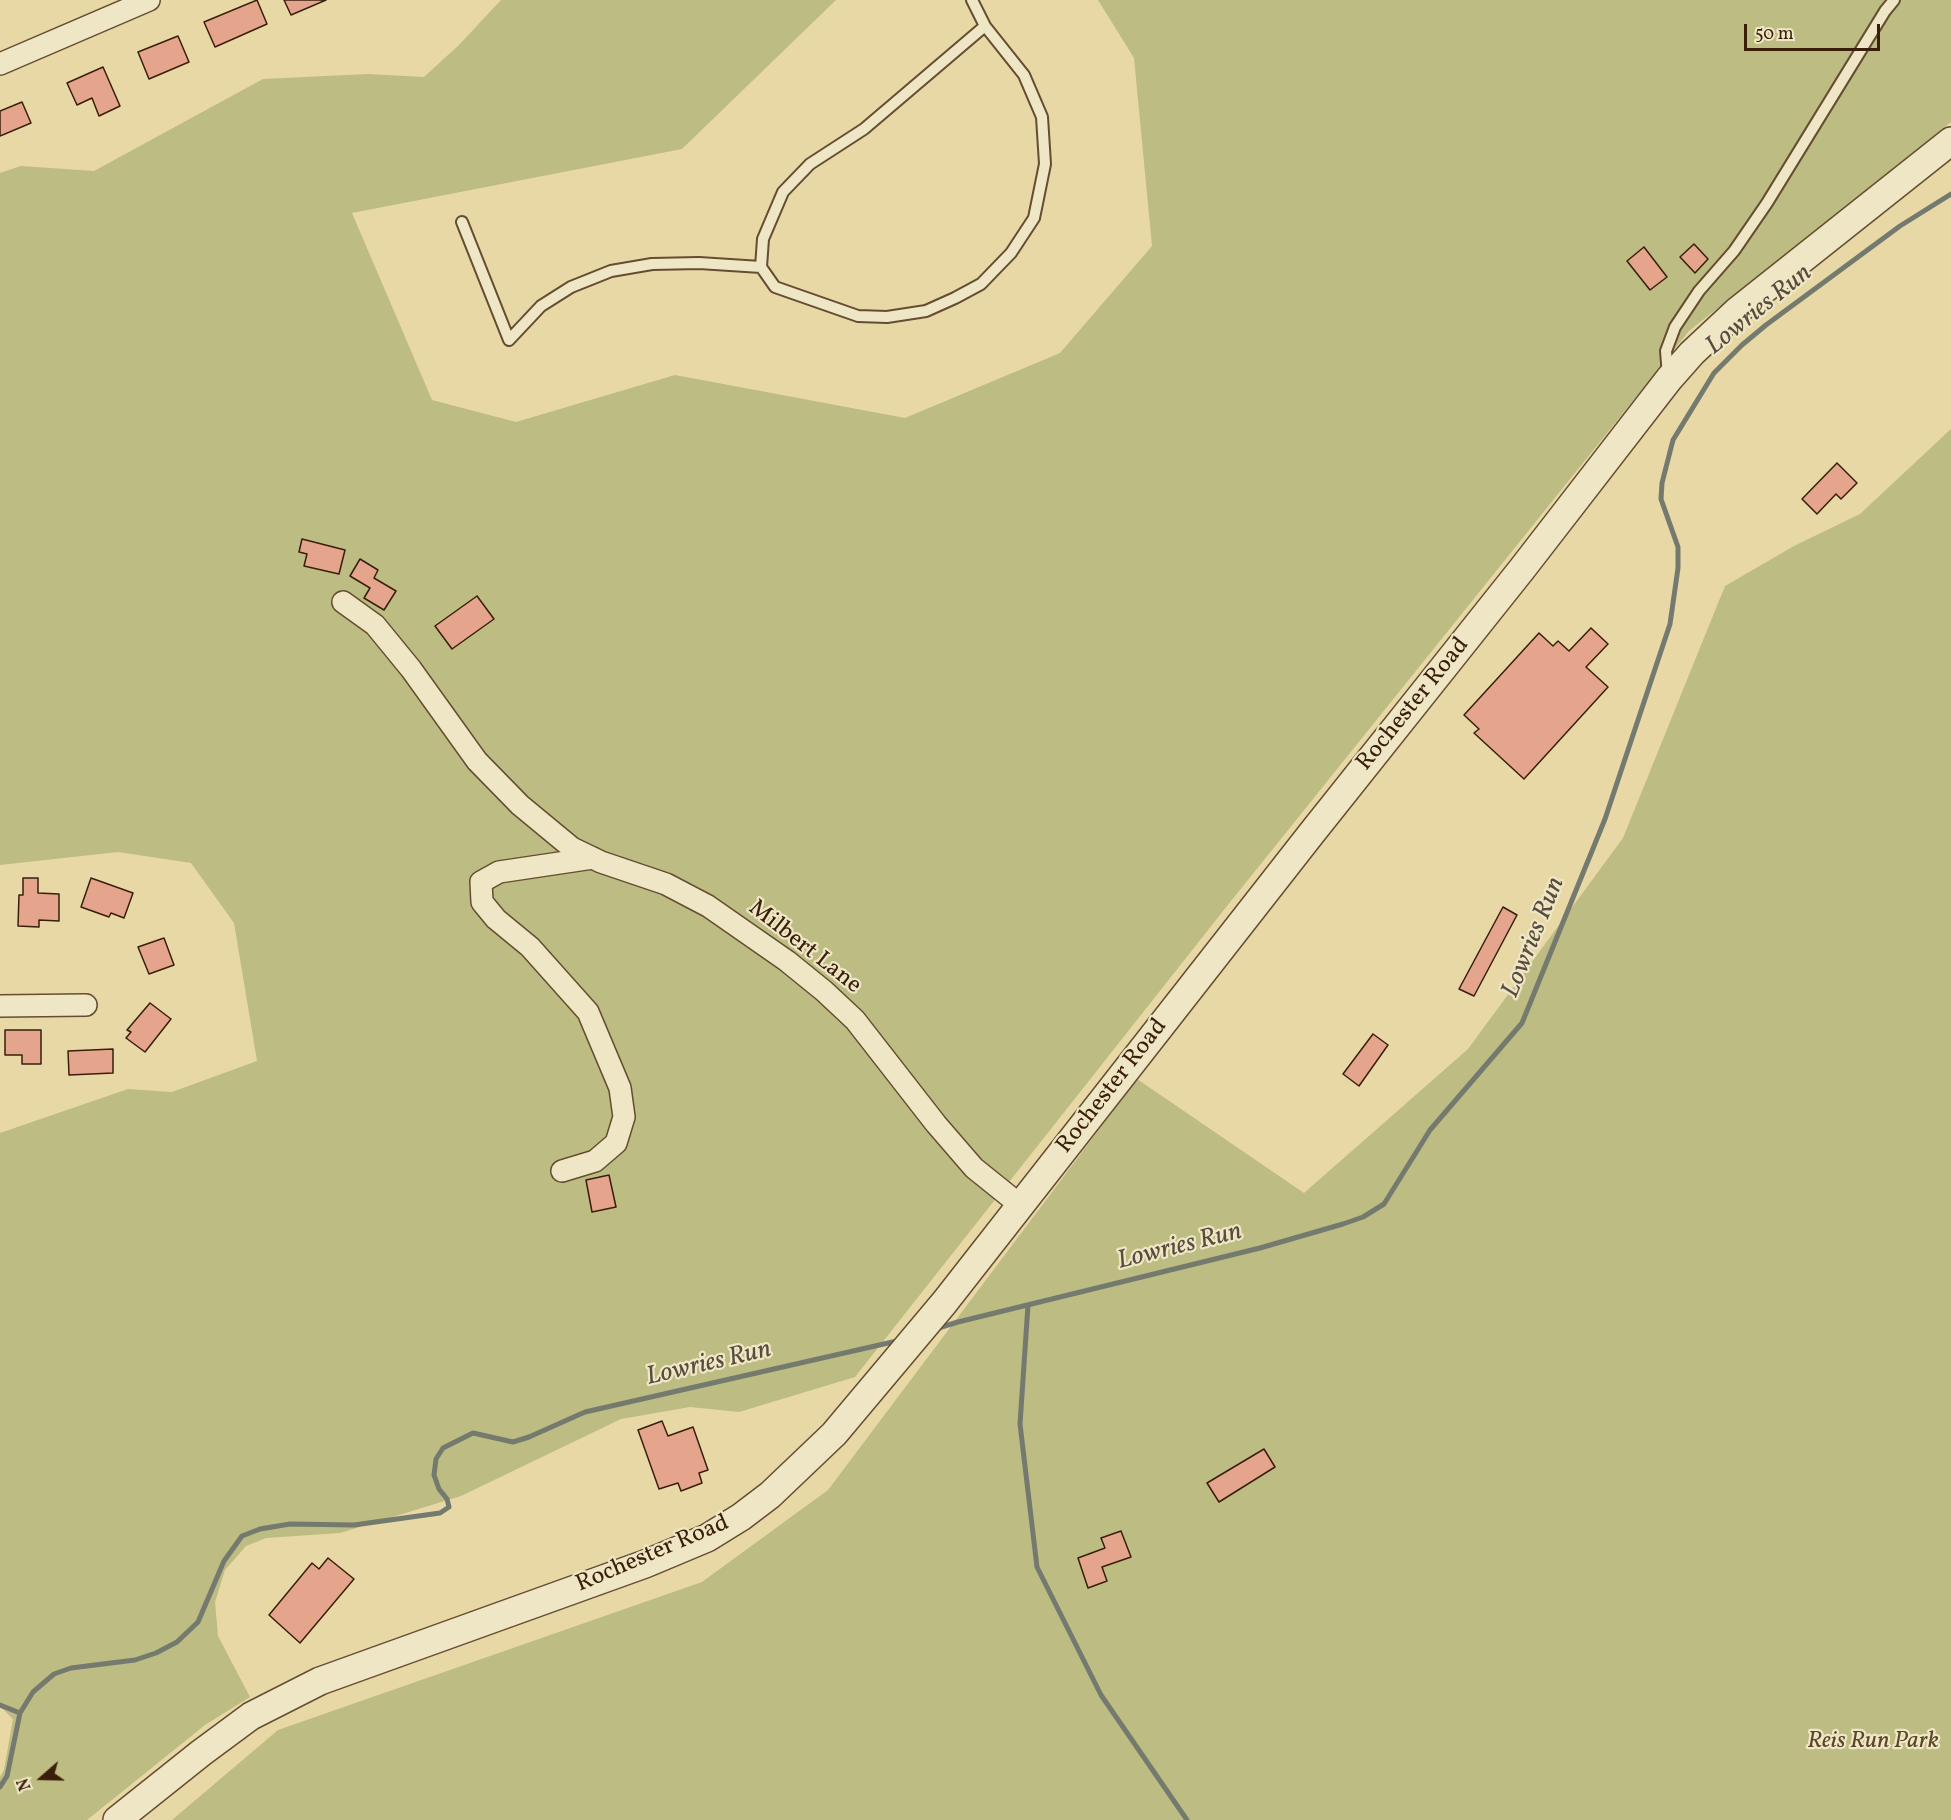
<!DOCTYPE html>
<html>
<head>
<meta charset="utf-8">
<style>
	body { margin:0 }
	#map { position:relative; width:1951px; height:1820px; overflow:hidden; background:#e7d8a6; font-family:Vollkorn,serif }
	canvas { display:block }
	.north { position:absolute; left:12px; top:1748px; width:60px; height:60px; -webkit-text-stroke:4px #efe6c5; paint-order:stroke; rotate:250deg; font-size:16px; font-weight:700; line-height:24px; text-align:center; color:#391f0a }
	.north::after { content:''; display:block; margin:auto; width:21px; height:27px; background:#391f0a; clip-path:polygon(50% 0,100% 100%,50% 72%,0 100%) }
	.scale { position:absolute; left:1744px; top:24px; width:136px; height:27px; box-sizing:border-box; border:3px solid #391f0a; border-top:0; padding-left:8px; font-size:18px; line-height:21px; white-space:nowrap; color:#391f0a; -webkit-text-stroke:4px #efe6c5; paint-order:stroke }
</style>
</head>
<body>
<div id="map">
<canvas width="1951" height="1820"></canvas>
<div class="north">N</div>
<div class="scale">50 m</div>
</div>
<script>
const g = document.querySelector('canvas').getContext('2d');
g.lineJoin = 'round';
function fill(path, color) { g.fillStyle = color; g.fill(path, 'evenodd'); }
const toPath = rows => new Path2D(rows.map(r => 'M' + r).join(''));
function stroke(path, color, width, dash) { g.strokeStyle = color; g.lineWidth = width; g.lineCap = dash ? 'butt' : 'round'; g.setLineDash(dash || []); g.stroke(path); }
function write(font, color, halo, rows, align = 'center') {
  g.font = font + ' Vollkorn,serif'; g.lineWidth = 4.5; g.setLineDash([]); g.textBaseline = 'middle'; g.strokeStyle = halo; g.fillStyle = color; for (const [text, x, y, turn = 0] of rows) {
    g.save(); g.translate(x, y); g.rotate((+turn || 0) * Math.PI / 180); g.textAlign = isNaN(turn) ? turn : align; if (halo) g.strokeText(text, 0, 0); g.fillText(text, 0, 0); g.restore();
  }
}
fill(toPath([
	[501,0,836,0,682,149,352,213,432,400,516,422,675,375,905,418,1060,353,1152,246,1134,58,1098,0,1951,0,1951,122,1689,331,1227,906,855,1377,739,1412,690,1407,621,1419,461,1496,340,1533,266,1538,246,1546,225,1570,215,1602,218,1636,250,1697,205,1725,87,1820,0,1820,0,1777,4,1770,13,1719,0,1706,0,1133,128,1089,172,1092,257,1061,234,923,191,863,118,852,0,865,0,173,21,166,94,171,263,79,368,74,424,77,459,45],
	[1951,429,1951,1820,172,1820,278,1730,702,1582,828,1490,1137,1079,1304,1193,1468,1049,1623,838,1725,586,1794,546,1860,514]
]), '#bdbc82');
stroke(toPath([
	[1028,1305,1020,1424,1037,1567,1101,1695,1187,1820],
	[935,1329,958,1322,1260,1248,1343,1224,1363,1217,1384,1204,1430,1130,1522,1023,1605,819,1670,624,1678,568,1678,547,1661,499,1662,483,1673,440,1714,373,1742,345,1766,325,1900,226,1951,194],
	[0,1705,20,1713],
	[0,1787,7,1776,20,1713,33,1692,54,1674,71,1668,135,1660,156,1653,177,1642,198,1622,224,1561,242,1536,260,1529,290,1524,354,1525,440,1513,449,1507,447,1499,439,1489,434,1475,436,1459,443,1448,473,1433,513,1442,529,1437,585,1412,897,1341]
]), '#757a6f', 5);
const building = toPath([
	[257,0,267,24,215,47,204,22,257,0],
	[284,0,326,0,291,15,284,0],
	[178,36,189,62,149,79,138,52,178,36],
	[103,67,120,106,99,116,92,98,77,105,67,83,103,67],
	[22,102,31,123,0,136,0,111,22,102],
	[1694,244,1708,259,1695,273,1680,257,1694,244],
	[1644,247,1667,277,1650,290,1627,261,1644,247],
	[1837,463,1857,483,1841,499,1836,494,1817,514,1802,499,1837,463],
	[302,539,345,550,339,574,304,566,307,554,299,552,302,539],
	[360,559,378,570,374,578,396,591,384,610,364,598,370,588,350,576,360,559],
	[477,596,494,619,452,649,435,626,477,596],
	[1591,628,1608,644,1586,667,1608,687,1524,779,1474,733,1479,729,1464,715,1539,633,1553,646,1558,641,1569,651,1591,628],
	[23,878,38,878,38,893,59,894,59,921,39,920,39,927,18,926,19,895,23,895,23,878],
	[91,878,133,893,124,918,111,913,109,917,81,907,91,878],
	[1503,907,1517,915,1474,996,1459,989,1503,907],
	[164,938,174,965,149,974,138,947,164,938],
	[150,1003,171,1019,145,1052,126,1038,131,1032,127,1030,150,1003],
	[5,1030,41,1030,41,1064,22,1064,22,1055,5,1055,5,1030],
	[1373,1034,1388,1045,1359,1086,1343,1074,1373,1034],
	[113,1049,113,1073,69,1075,68,1051,113,1049],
	[609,1175,616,1207,592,1212,586,1180,609,1175],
	[662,1421,668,1436,693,1427,708,1470,699,1473,702,1483,681,1491,678,1483,659,1489,638,1430,662,1421],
	[1264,1449,1275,1467,1219,1502,1207,1483,1264,1449],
	[1121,1531,1131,1557,1102,1567,1107,1581,1088,1588,1078,1558,1105,1548,1101,1538,1121,1531],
	[328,1558,354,1579,300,1643,269,1615,312,1563,319,1569,328,1558]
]);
fill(building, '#e5a58c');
stroke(building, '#391f0a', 1.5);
const service = toPath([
	[972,0,985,26,864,129,810,164,783,192,763,239,761,267,775,287,858,316,887,317,926,311,955,298,981,284,1011,253,1034,218,1045,164,1042,117,1024,75,985,26],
	[462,222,509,340,541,306,571,287,611,271,652,264,699,263,761,267],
	[1668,376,1666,351,1675,327,1699,291,1734,251,1767,203,1885,11,1894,0]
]);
const minor = toPath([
	[0,64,149,0],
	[343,602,375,625,411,669,477,761,520,805,572,848,601,862,666,884,708,906,787,961,824,991,855,1020,936,1124,974,1168,1020,1205],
	[0,1006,86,1005],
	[562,1171,595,1161,616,1143,624,1117,620,1088,588,1012,530,947,496,919,482,902,481,882,499,872,593,858]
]);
const tertiary = toPath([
	[117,1820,201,1753,251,1716,320,1681,645,1564,707,1538,741,1517,770,1495,834,1434,944,1303,1311,834,1522,569,1669,379,1692,353,1737,311,1951,141]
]);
stroke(service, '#644d31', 14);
stroke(minor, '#644d31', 24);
stroke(tertiary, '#644d31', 30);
stroke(service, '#efe6c5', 10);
stroke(minor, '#efe6c5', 21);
stroke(tertiary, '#efe6c5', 27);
write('24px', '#391f0a', '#efe6c5', [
	["Rochester Road",1414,705,-51],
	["Milbert Lane",804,948,38],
	["Rochester Road",1113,1087,-52],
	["Rochester Road",653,1555,-23]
]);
write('italic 24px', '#5a4628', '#efe6c5', [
	["Reis Run Park",1873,1743]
]);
write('italic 26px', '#574c3d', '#efe6c5', [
	["Lowries Run",1760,311,-39],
	["Lowries Run",1535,938,-68],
	["Lowries Run",1180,1248,-14],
	["Lowries Run",709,1365,-13]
]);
</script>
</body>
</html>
